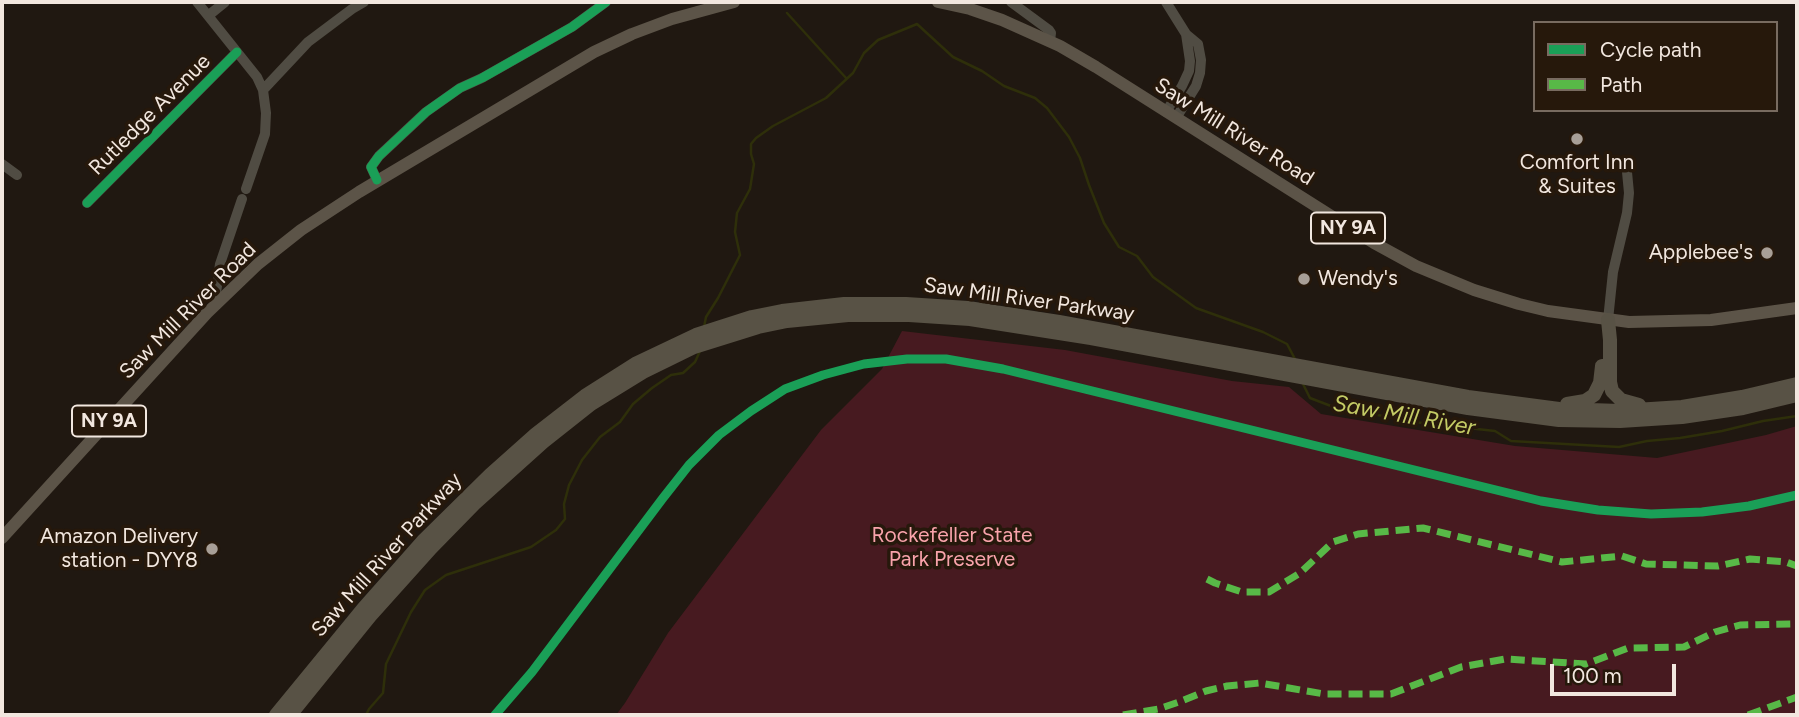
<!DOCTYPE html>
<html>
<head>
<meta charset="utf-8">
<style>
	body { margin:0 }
	#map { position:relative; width:1799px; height:717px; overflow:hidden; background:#201811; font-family:Figtree,sans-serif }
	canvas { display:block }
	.frame { position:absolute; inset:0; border:4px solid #f2e7df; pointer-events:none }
	.legend { position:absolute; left:1533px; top:21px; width:245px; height:91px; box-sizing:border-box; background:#26180b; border:2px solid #786b60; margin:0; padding:9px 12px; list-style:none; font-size:21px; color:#f2e7df }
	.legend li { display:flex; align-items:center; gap:14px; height:35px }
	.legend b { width:35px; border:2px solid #786b60 }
	.scale { position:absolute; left:1550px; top:664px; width:126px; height:32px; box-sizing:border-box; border:4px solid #f2e7df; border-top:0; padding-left:9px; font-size:21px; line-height:24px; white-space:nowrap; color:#f2e7df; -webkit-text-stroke:5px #26180b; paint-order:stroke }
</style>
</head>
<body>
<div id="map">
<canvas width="1799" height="717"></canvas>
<div class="frame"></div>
<ul class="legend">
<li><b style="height:9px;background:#1a9f57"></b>Cycle path</li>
<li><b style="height:9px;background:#58b947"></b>Path</li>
</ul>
<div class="scale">100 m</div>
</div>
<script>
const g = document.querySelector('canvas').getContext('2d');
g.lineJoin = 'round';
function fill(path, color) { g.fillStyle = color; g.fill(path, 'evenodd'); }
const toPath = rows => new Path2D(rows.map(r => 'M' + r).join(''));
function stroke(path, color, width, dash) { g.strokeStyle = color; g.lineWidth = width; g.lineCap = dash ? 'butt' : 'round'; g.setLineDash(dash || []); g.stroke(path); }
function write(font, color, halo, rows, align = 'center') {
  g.font = font + ' Figtree,sans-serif'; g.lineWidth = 7; g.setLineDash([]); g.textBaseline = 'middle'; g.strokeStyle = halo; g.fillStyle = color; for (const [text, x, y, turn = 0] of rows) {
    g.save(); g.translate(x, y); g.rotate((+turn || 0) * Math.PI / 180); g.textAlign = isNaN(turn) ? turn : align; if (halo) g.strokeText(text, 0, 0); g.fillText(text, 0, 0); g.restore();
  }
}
fill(toPath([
	[902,331,1065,350,1232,381,1289,387,1321,414,1515,446,1657,458,1766,435,1797,426,1797,715,616,715,625,703,668,633,821,430,882,369]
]), '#471a20');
stroke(toPath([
	[787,13,846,78],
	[704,327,706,317,718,298,740,255,735,232,737,213,750,189,754,164,751,154,751,144,756,138,773,126,826,98,853,73,864,53,878,40,917,24,953,57,982,71,1004,86,1035,98,1047,108,1069,137,1080,158,1089,185,1104,223,1119,247,1137,256,1153,277,1196,308,1263,332,1287,344,1295,359],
	[1302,382,1310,398,1331,406,1414,422,1495,431,1511,441,1619,447,1647,441,1680,438,1722,431,1763,421,1797,416],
	[366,715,369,709,383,693,386,664,411,612,425,590,446,575,531,547,556,530,565,519,564,504,569,485,582,460,600,437,620,422,633,404,652,388,671,375,683,373,695,362,700,351]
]), '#2e2f0a', 2.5);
stroke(toPath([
	[197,2,257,77,263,90,266,113,265,134,246,189],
	[1011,2,1049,30,1051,33,1050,41],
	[1166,2,1186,34,1198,44,1201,60,1200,73,1196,86,1176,118],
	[209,15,225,2],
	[263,90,308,42,352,9,364,2],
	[1166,112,1182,86,1189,71,1190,61,1186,34],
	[2,164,17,175],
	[377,180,371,167,379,156,426,112,460,88,482,78,572,27,606,2],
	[87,203,237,52],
	[217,304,216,293,220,264,242,199],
	[1608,320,1613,272,1627,213,1629,193,1627,172]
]), '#504c43', 10);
stroke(toPath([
	[938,2,970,9,1002,20,1060,46,1096,67,1374,243,1416,266,1474,290,1519,304,1548,311,1629,322,1711,320,1797,308],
	[2,538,207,313,258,264,301,230,359,192,594,52,632,34,672,19,734,2]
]), '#5c5448', 12);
stroke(toPath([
	[1608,320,1610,340,1610,382,1612,391,1621,400,1639,405],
	[1567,404,1585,401,1594,395,1600,383,1602,366],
	[276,715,363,609,424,540,490,475,536,434,585,396,637,363,696,335,752,317,782,311,844,304,906,304,968,308,1059,322,1468,397,1559,409,1620,411,1682,407,1742,397,1797,384],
	[290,715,370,616,431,548,474,504,543,442,591,404,643,372,694,347,758,327,787,321,848,315,909,315,970,319,1091,338,1468,408,1559,420,1620,421,1682,417,1743,408,1797,395]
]), '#585245', 14);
stroke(toPath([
	[1207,579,1215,583,1242,592,1269,592,1300,573,1333,542,1358,534,1423,528,1562,562,1622,556,1646,564,1718,566,1750,559,1786,562,1797,566],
	[1123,715,1158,709,1179,702,1206,691,1227,686,1260,683,1324,694,1391,694,1461,667,1505,659,1586,664,1628,648,1684,647,1715,632,1740,625,1797,624],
	[1748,715,1797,697]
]), '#58b947', 7, [14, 7]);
stroke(toPath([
	[377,180,371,167,379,156,426,112,460,88,482,78,572,27,606,2],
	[87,203,237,52],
	[495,715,532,672,663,498,689,465,719,435,751,411,785,389,823,375,864,364,907,359,946,359,1003,369,1541,501,1598,510,1651,514,1702,512,1749,506,1797,495]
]), '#1a9f57', 9);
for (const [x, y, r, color] of [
	[1577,139,7,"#a89f97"],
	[1767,253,7,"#a89f97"],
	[1304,279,7,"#a89f97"],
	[212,549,7,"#a89f97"]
]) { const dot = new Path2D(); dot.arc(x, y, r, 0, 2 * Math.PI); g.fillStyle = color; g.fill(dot); stroke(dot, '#26180b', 2.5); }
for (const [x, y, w] of [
	[1348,228,74],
	[109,421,74]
]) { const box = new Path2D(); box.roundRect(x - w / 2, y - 15.5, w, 31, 5); g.fillStyle = '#26180b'; g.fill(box); stroke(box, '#f2e7df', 2); }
write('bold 19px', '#f2e7df', null, [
	["NY 9A",1348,228],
	["NY 9A",109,421]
]);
write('21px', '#f2e7df', '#26180b', [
	["Rutledge Avenue",150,115,-45],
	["Saw Mill River Road",1234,132,32],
	["Saw Mill River Parkway",1029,300,8],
	["Saw Mill River Road",188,311,-45],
	["Saw Mill River Parkway",387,555,-48]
]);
write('21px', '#f2e7df', '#26180b', [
	["Comfort Inn",1577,163,"center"],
	["& Suites",1577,187,"center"],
	["Applebee's",1753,253],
	["Wendy's",1318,279,"left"],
	["Amazon Delivery",198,537],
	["station - DYY8",198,561]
], 'right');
write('21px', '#f9a3ab', '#26180b', [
	["Rockefeller State",952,536],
	["Park Preserve",952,560]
]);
write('italic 23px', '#c4cb65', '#26180b', [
	["Saw Mill River",1404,416,10]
]);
</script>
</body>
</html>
